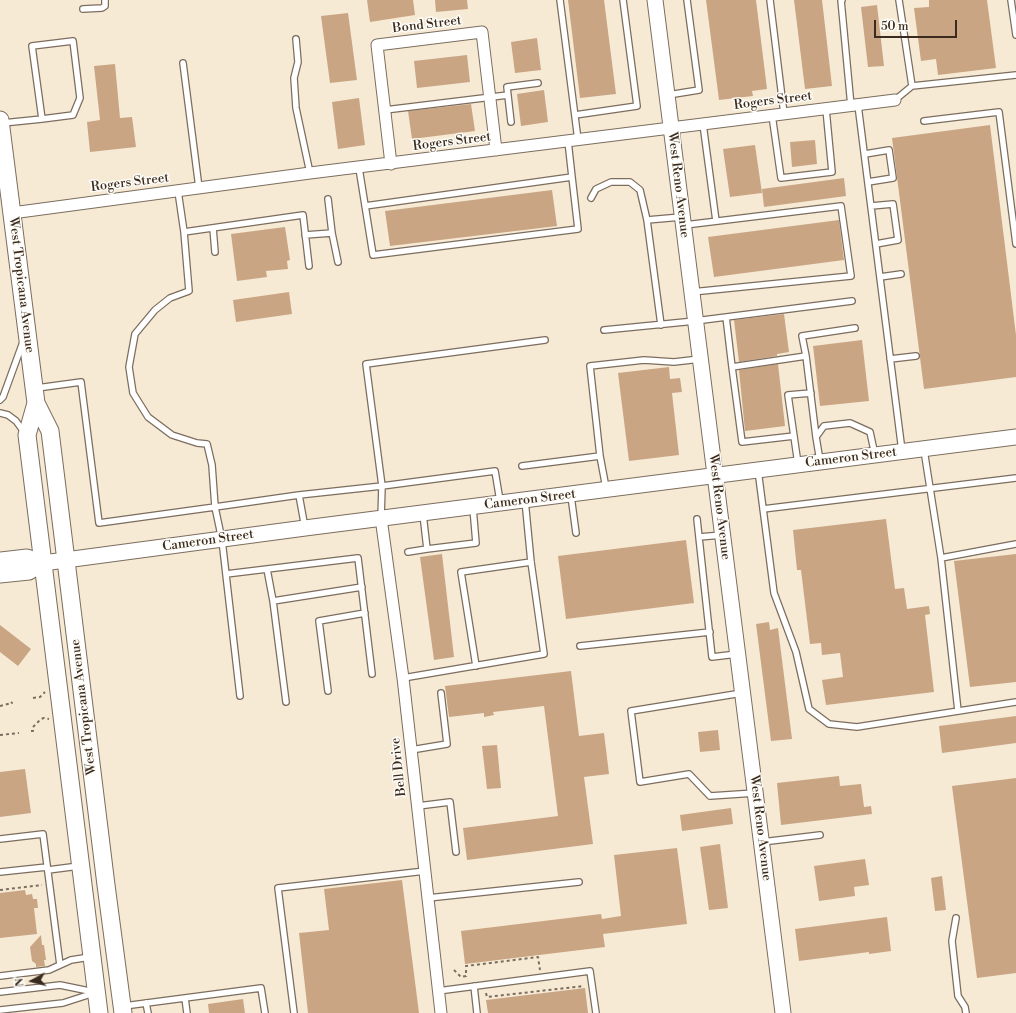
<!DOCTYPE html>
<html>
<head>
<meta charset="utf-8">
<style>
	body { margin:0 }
	#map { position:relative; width:1016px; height:1013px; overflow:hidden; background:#f6ead5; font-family:"Libre Bodoni",serif }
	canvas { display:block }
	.north { position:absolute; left:12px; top:961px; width:40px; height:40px; -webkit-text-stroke:3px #fdfcf7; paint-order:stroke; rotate:263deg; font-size:11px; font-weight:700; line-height:16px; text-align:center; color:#3b2a1e }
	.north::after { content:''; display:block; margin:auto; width:14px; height:18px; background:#3b2a1e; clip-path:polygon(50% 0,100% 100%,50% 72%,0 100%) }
	.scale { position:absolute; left:874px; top:20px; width:83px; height:18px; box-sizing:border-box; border:2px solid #3b2a1e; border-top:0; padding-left:5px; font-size:12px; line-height:14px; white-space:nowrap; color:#3b2a1e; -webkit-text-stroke:3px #fdfcf7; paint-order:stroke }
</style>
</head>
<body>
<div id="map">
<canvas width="1016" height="1013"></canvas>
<div class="north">N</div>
<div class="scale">50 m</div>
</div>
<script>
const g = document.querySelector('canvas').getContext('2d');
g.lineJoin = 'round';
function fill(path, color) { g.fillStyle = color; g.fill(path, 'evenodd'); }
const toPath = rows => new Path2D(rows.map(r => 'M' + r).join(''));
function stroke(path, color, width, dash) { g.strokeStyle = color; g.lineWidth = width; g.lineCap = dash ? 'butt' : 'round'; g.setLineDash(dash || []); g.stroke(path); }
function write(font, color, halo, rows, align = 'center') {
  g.font = font + ' "Libre Bodoni",serif'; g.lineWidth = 3; g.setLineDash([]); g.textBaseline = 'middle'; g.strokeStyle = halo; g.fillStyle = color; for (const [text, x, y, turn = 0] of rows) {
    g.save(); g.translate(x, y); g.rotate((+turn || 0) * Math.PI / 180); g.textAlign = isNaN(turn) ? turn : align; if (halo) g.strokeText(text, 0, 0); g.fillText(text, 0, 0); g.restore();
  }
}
fill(toPath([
	[367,0,413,0,415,15,370,22],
	[435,0,467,0,468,9,436,12],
	[568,0,604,0,616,94,580,98],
	[706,0,756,0,767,89,752,91,753,96,719,100],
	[794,0,822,0,832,86,805,89],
	[929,0,987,0,996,68,938,75,936,59,921,61,914,8,929,7],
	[877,5,884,66,868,67,861,7],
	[348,13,357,80,330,83,321,16],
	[537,38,541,70,515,73,511,42],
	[467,55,470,82,417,88,414,61],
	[115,64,120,118,132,117,136,147,90,152,87,122,100,120,94,66],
	[544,90,548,122,521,126,517,94],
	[359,98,365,145,338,149,332,102],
	[471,104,475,131,412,139,408,111],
	[990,125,1016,335,1016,377,924,389,892,138],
	[815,140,817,164,792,167,790,142],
	[755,145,762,193,730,197,723,149],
	[844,178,846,196,764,207,762,189],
	[552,190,557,226,390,246,385,211],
	[839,220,844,260,714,277,708,237],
	[285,227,290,260,287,261,288,269,266,271,267,277,237,281,231,234],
	[289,292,292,314,236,322,233,300],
	[784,314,789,352,777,354,777,356,739,362,734,320],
	[862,340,869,401,820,406,813,346],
	[778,364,785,426,745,431,739,370],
	[669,367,670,379,680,378,682,392,672,393,679,455,629,461,618,373],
	[886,519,895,589,904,588,907,609,929,606,930,614,925,615,934,692,826,705,822,680,843,677,840,653,822,655,821,643,810,644,801,570,797,570,793,530],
	[686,540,694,603,566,619,558,556],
	[442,554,454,657,434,660,420,557],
	[1016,554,1016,682,970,687,954,561],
	[769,622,770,630,778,628,792,739,771,741,756,624],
	[0,625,31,649,18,666,0,652],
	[571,671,579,736,604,733,609,774,584,777,593,844,467,860,463,828,558,816,544,706,493,712,494,715,484,717,484,713,449,717,445,686],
	[1016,716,1016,743,942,753,939,726],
	[718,730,720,750,700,752,698,732],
	[497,745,501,788,487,789,482,746],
	[25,769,31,813,0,817,0,772],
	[839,776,840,786,861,784,864,807,871,806,872,814,781,825,777,783],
	[1016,778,1016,973,977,978,952,786],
	[731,808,733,824,682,831,680,815],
	[720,844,728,908,709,910,700,847],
	[677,848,687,924,603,934,605,947,465,964,461,931,601,914,602,919,621,916,614,855],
	[865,859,869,885,854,887,855,896,819,901,814,866],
	[942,876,946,910,935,911,931,878],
	[402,880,419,1013,308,1013,299,933,329,930,324,889],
	[25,890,26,895,32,894,33,899,37,899,38,908,34,908,37,934,0,938,0,893],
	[887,917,891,951,869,954,869,952,799,961,795,929],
	[41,935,42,945,44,945,46,960,44,960,45,966,36,967,36,964,32,961,30,947],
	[585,988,588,1013,488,1013,486,1000],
	[243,999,245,1013,209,1013,208,1004]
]), '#caa584');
const lane = toPath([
	[560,0,578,140],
	[770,0,784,114],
	[842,0,841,0,851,106],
	[899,0,912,86,1016,75],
	[1011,0,1016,35],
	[83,9,102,8,105,6,105,0],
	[296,39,298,62,294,78,296,108,310,173],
	[183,63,199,188],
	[668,95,699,90,687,0],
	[895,100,912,86],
	[858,105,902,451],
	[385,110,508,95],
	[575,115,637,106,623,0],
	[772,115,781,178,832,172,826,109],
	[924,121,999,112,1016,244],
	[511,122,507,87,538,83],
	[3,123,42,119,73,115,80,98,73,41,32,46,42,119],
	[703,124,716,221],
	[568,141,572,177],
	[865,154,889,150,893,178,868,182],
	[359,168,373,255,578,229,572,177,365,206],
	[178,191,184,232,303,215,309,266],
	[591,198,596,189,611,182,630,182,640,190,647,220],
	[871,206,893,204,898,240,876,244],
	[685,225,841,206,851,276,692,292],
	[213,228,215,252],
	[332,233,338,262],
	[305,235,332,233,328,199],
	[880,277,901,274],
	[726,317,732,367,806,356,816,437],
	[661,325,647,220,681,217],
	[604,330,695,321,852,301],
	[806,356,802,336,855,328],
	[890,359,916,356],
	[732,367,742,442,794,436],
	[37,388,81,382,99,523,215,507,212,465,207,444,197,443,172,435,148,417,133,393,129,367,135,334,155,310,170,298,189,291,184,232],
	[0,400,3,397,23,342],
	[0,413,8,415,16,421,24,432],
	[924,450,941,558,958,711],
	[600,456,590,366,644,360,674,362,700,359],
	[820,461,816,437,824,426,850,423,870,432,875,455],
	[798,464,788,395,811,393],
	[522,466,600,456,606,488],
	[758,470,774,593,796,652,809,709,829,724,857,727,1016,702],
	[299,495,382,486,381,518],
	[571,496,576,533],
	[500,501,495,471,382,486,366,364,545,340],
	[763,509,1016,478],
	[423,514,427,549,476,543,473,508],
	[697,519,712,657,737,654],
	[699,537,722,535],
	[408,552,427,549],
	[941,558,1016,544],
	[267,569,273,601],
	[226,574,358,558,372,674],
	[580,646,710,632],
	[476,666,461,572,531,562],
	[403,678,544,654,531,562,525,500],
	[328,691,319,621,365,613],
	[742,693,631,711,640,782,689,774,710,796,755,793],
	[240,696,222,540,215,507,299,495,305,528],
	[286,702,273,601,362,587],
	[411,750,447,744,441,693],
	[418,806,450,802,456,852],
	[0,839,43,834,60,965],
	[762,842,820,835],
	[48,870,79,866],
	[0,872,47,867],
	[428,898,579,882],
	[956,918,952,941,958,996,965,1007,966,1013],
	[0,976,49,970,71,960,90,957],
	[474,986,477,1013],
	[438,991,590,971,596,1013],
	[0,992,60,985,94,992],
	[185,998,187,1013],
	[146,1003,148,1013],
	[124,1006,261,988,265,1013],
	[0,1010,63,1003,94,993],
	[294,1013,278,888,425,871]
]);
const street = toPath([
	[391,164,377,45,482,32,496,150],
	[12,213,310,173,895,100],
	[381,518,403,678,441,1013]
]);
const secondary = toPath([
	[655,0,783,1013],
	[0,560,27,557,43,563],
	[0,575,29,572,43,563,305,528,1016,437]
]);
const primary = toPath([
	[0,120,36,403,50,431,106,885,123,1013],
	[36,403,27,435,99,1013]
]);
stroke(lane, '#7c6d5e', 8);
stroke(street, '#7c6d5e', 13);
stroke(secondary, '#7c6d5e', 17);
stroke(primary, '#7c6d5e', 19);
stroke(toPath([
	[33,698,40,697,45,692],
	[0,706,12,703,11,702],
	[31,731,33,731,33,727,41,719,44,718,49,719],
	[0,735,19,733],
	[0,890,42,885],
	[454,970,461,977,466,976,466,966,538,957,540,970],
	[486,993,487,997,584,986]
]), '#7c6d5e', 2, [3, 3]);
stroke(lane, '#fff', 5.5);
stroke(street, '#fff', 11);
stroke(secondary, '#fff', 15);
stroke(primary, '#fff', 17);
write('13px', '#3b2a1e', '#fdfcf7', [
	["Bond Street",427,25,-7],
	["Rogers Street",773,101,-7],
	["Rogers Street",452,142,-7],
	["Rogers Street",130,183,-7],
	["West Reno Avenue",678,185,83],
	["West Tropicana Avenue",21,285,83],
	["Cameron Street",851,458,-7],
	["Cameron Street",530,500,-7],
	["West Reno Avenue",719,507,83],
	["Cameron Street",208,541,-8],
	["West Tropicana Avenue",84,707,-97],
	["Bell Drive",399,767,-96],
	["West Reno Avenue",760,828,83]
]);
</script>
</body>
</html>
